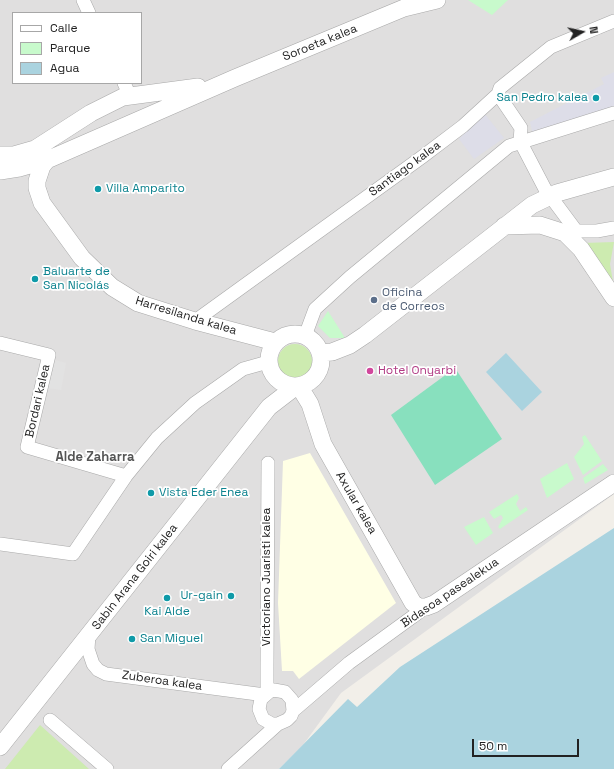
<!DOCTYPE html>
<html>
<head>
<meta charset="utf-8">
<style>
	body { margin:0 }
	#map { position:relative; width:614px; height:769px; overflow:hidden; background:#f2efe9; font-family:"Space Grotesk",sans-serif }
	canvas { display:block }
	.legend { position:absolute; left:12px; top:12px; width:130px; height:72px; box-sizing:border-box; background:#fff; border:1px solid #a7a7a7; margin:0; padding:5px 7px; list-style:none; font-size:12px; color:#222 }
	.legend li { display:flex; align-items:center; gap:8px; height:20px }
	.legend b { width:20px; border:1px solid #a7a7a7 }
	.north { position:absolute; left:562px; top:12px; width:40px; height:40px; -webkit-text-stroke:3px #fff; paint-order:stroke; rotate:81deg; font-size:11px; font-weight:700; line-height:16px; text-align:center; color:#222 }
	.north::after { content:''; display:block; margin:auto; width:14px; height:18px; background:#222; clip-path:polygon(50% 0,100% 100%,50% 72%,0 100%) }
	.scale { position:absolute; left:472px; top:739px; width:107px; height:18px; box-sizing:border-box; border:2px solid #222; border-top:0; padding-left:5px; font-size:12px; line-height:14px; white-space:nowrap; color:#222; -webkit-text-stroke:3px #fff; paint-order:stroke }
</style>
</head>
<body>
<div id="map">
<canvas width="614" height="769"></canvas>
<ul class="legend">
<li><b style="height:5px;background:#fff"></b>Calle</li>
<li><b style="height:11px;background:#c8facc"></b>Parque</li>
<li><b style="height:11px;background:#aad3df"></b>Agua</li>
</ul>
<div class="north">N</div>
<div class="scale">50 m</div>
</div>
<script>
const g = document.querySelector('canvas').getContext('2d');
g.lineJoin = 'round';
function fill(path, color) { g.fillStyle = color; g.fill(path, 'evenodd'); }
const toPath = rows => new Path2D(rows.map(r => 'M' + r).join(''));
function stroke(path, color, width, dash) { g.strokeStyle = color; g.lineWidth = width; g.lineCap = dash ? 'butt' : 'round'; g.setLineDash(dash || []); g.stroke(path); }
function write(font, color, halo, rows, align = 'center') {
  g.font = font + ' "Space Grotesk",sans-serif'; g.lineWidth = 3.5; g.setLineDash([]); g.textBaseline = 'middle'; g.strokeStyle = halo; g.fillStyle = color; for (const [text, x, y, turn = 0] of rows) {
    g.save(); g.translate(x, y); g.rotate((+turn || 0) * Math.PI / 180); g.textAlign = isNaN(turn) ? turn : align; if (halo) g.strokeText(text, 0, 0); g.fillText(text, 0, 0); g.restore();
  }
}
fill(toPath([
	[0,0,614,0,614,494,341,693,303,745,279,769,0,769],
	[13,13,141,13,141,83,13,83]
]), '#e0dfdf');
fill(toPath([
	[310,453,396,603,299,679,293,671,282,671,278,603,283,461]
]), '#ffffe5');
fill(toPath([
	[614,242,610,264,614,288,583,243],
	'278 361a17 17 0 1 1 34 0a17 17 0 1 1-34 0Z',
	[40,725,89,769,5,769]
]), '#cdebb0');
fill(toPath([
	[468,0,508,0,492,15],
	[328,311,345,338,330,338,318,326],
	[585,435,602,461,583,475,574,457,584,444,582,437],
	[567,463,574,479,547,498,540,479],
	[603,464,608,470,585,484,583,478],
	[517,494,519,498,516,504,520,511,526,507,528,510,500,529,498,527,503,518,501,515,494,519,489,512],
	[484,517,493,533,476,545,464,527]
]), '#c8facc');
fill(toPath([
	[455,368,502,439,435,485,391,415]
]), '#88e0be');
fill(toPath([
	[48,358,66,363,61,390,41,387]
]), '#e2e2e2');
fill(toPath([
	[614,72,614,111,533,135,530,122,604,84,601,78],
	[484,113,504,138,474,159,459,139]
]), '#dddde8');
fill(toPath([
	[506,353,542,392,522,411,486,372],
	[614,528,614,769,279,769,348,699,357,707,400,667]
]), '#aad3df');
const minor = toPath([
	[83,0,89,13],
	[124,83,130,96],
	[498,94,521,128,520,141,545,189,577,232],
	[570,231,597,231,614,228],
	[195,321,422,157,463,126,498,94,500,88,551,47,614,21],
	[305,336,315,309,350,277,509,146,614,113],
	[0,343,49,355,27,447,126,476],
	[268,463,267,665,267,686,269,692],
	[0,544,73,554,126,476,157,438,195,403,243,369,268,362],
	[89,635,88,649,93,664,98,670,106,674,265,695],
	[293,711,349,663,426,607],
	[50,720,107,769],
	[228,769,278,724,287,720,291,716,293,711,292,700,285,692,274,690,269,692,261,699,259,709,263,719,272,724,278,724]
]);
const tertiary = toPath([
	[0,155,14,155,35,149,91,113,123,97,198,87],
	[47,160,42,166,37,181,37,188,42,203,82,258,112,287,138,303,195,321,275,342],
	[0,171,19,168,47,160,235,78,404,8,437,0],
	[504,226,540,225,565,233,581,249,614,298],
	'269 360a26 26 0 1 1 52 0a26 26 0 1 1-52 0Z',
	[320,353,332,352,350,345,365,335,532,205,557,193,614,177],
	[299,386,310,404,323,444,413,603,419,607,426,607,434,604,614,483],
	[0,747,269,407,295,387]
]);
stroke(minor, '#a9a9a9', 14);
stroke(tertiary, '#a9a9a9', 18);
stroke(minor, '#fff', 13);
stroke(tertiary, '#fff', 17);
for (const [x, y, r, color] of [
	[596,98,4,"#0f9aa8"],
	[98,189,4,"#0f9aa8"],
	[35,279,4,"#0f9aa8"],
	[374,300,4,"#5c6f8a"],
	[370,371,4,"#d1479c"],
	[151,493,4,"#0f9aa8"],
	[231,596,4,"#0f9aa8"],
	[167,598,4,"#0f9aa8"],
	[132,639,4,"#0f9aa8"]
]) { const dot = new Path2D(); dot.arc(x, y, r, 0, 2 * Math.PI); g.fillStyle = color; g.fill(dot); stroke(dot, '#fff', 1.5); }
write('12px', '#222', '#fff', [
	["Soroeta kalea",320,43,-22],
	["Santiago kalea",405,169,-36],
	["Harresilanda kalea",186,316,17],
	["Bordari kalea",38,401,-77],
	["Axular kalea",356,503,60],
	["Sabin Arana Goiri kalea",135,577,-52],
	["Victoriano Juaristi kalea",267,577,-90],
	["Bidasoa pasealekua",450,593,-34],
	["Zuberoa kalea",162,681,8]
]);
write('12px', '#0d838f', '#fff', [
	["San Pedro kalea",588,98,"right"],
	["Villa Amparito",106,189],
	["Baluarte de",43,272],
	["San Nicolás",43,286],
	["Vista Eder Enea",159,493],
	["Ur-gain",223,596,"right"],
	["Kai Alde",167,612,"center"],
	["San Miguel",140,639]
], 'left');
write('12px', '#4e5e75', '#fff', [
	["Oficina",382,293],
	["de Correos",382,307]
], 'left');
write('12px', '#b23c85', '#fff', [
	["Hotel Onyarbi",378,371]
], 'left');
write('bold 13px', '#555', '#fff', [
	["Alde Zaharra",95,457]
]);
</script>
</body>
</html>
